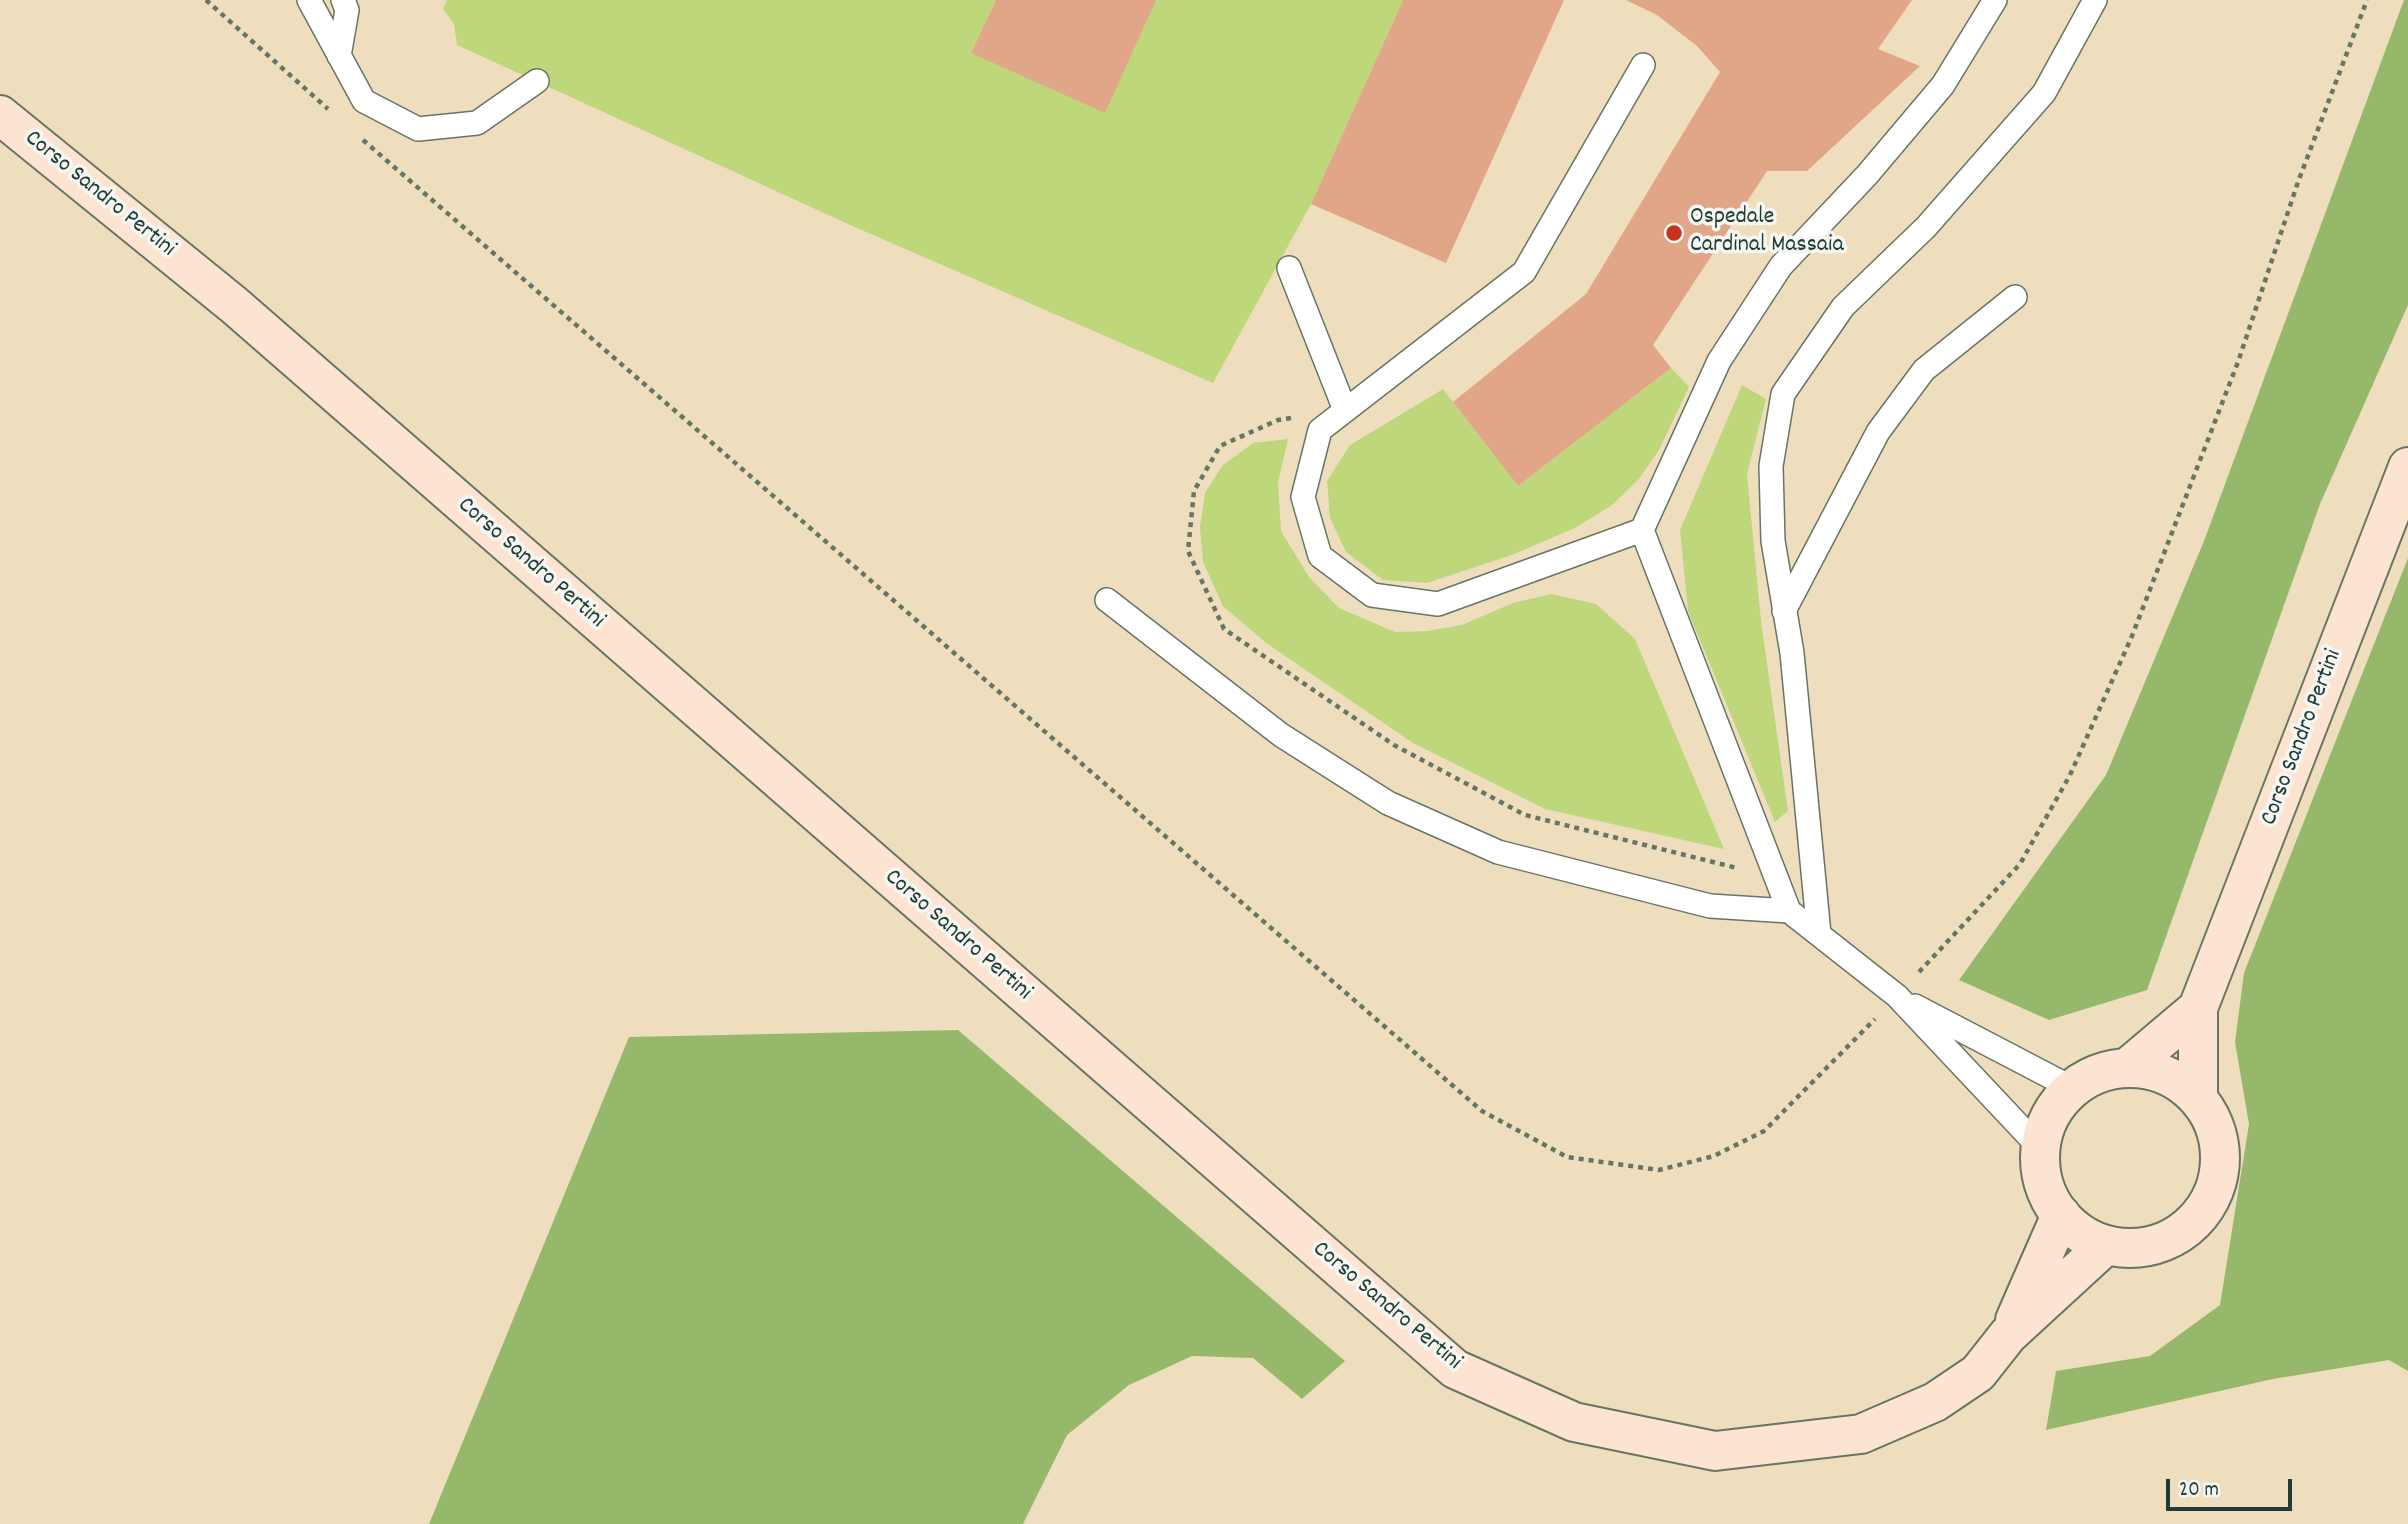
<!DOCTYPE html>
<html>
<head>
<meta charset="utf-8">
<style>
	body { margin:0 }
	#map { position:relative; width:2408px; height:1524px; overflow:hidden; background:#eedebe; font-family:Dekko,sans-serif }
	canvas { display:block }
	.scale { position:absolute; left:2166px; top:1479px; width:126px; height:32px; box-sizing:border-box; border:4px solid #1f3d34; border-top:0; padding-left:9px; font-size:21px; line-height:24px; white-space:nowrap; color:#1f3d34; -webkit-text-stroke:5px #f6f6f2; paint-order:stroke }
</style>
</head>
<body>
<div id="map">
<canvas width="2408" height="1524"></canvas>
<div class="scale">20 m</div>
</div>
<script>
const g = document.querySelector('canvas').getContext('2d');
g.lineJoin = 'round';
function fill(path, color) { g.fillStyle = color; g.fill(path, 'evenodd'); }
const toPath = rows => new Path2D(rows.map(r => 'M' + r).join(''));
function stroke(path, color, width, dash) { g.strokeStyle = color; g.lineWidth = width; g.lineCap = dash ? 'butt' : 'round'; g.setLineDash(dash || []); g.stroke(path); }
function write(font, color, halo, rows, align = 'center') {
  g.font = font + ' Dekko,sans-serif'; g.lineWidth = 7; g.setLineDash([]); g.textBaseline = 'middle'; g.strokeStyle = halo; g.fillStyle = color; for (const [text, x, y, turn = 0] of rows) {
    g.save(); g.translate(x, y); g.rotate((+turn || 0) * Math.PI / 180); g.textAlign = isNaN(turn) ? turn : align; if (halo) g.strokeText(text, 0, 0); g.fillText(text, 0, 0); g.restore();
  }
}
fill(toPath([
	[447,0,996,0,971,53,1156,0,1403,0,1311,204,1213,383,848,224,457,45,454,24,443,9],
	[1671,368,1689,387,1659,450,1639,479,1612,505,1575,528,1512,555,1427,583,1383,580,1346,552,1330,518,1327,481,1350,445,1443,389,1518,486],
	[1742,385,1766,399,1747,474,1761,621,1788,811,1775,822,1688,611,1680,530],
	[1288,439,1278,482,1281,531,1309,577,1339,608,1395,632,1428,631,1462,625,1513,603,1551,594,1596,604,1635,639,1724,849,1545,809,1413,743,1266,643,1223,606,1203,562,1200,527,1205,493,1222,466,1253,443]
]), '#bed77b');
fill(toPath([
	[2404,0,2408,0,2408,305,2320,504,2147,990,2049,1020,1959,980,2106,775,2204,541],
	[2408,558,2408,1371,2389,1360,2273,1379,2046,1430,2056,1371,2150,1356,2220,1305,2249,1124,2235,1042,2244,973],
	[958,1030,1345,1361,1302,1399,1253,1358,1192,1356,1129,1385,1067,1435,1023,1524,429,1524,629,1037]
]), '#96b86b');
fill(toPath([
	[996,0,1156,0,1105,113,971,53],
	[1403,0,1564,0,1446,263,1311,204],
	[1626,0,1912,0,1878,49,1920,66,1807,171,1767,171,1653,345,1671,368,1518,486,1453,402,1586,294,1720,72,1697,46,1657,15]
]), '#e1a688');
const lane = toPath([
	[309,0,364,101,418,129,477,123,537,81],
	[339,56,347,10,343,0],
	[1289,268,1345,410],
	[1642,530,1438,604,1372,595,1320,556,1303,497,1320,430,1524,272,1643,65],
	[1107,600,1281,735,1388,803,1498,852,1710,906,1789,911,1897,996,2040,1148],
	[1784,611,1878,432,1924,370,2015,297],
	[1789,911,1642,530,1719,361,1781,266,1867,175,1943,85,1995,0],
	[1819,934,1792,653,1773,541,1771,466,1783,394,1843,307,1926,227,2044,93,2095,0],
	[1915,1006,2072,1088]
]);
const secondary = toPath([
	[0,115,234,305,1455,1369,1574,1422,1715,1451,1861,1434,1935,1402,1978,1373,2008,1335,2106,1245],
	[2127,1068,2198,1008],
	'2040 1158a90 90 0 1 1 180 0a90 90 0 1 1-180 0Z',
	[2198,1099,2198,1008,2408,467],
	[2015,1320,2061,1215]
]);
stroke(lane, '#677564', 26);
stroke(secondary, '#677564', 42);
stroke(toPath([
	[206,0,328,109],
	[363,140,1482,1111,1567,1157,1659,1170,1714,1156,1764,1131,1875,1019],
	[1291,418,1278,420,1220,446,1194,491,1188,551,1224,629,1394,745,1525,815,1737,868],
	[1919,972,2020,864,2070,775,2132,636,2238,362,2298,182,2367,0]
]), '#677564', 4.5, [5, 5]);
stroke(lane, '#fff', 23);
stroke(secondary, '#fde4d1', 38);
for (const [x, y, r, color] of [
	[1674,233,9,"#c8321e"]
]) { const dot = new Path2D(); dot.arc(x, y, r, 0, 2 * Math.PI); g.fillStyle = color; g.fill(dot); stroke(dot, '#f6f6f2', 2.5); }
write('24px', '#1f3d34', '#f6f6f2', [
	["Corso Sandro Pertini",99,195,39],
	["Corso Sandro Pertini",530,564,41],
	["Corso Sandro Pertini",2303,738,-69],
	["Corso Sandro Pertini",957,936,41],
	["Corso Sandro Pertini",1386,1307,40]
]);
write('24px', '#1f3d34', '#f6f6f2', [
	["Ospedale",1690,219],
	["Cardinal Massaia",1690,247]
], 'left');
</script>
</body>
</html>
